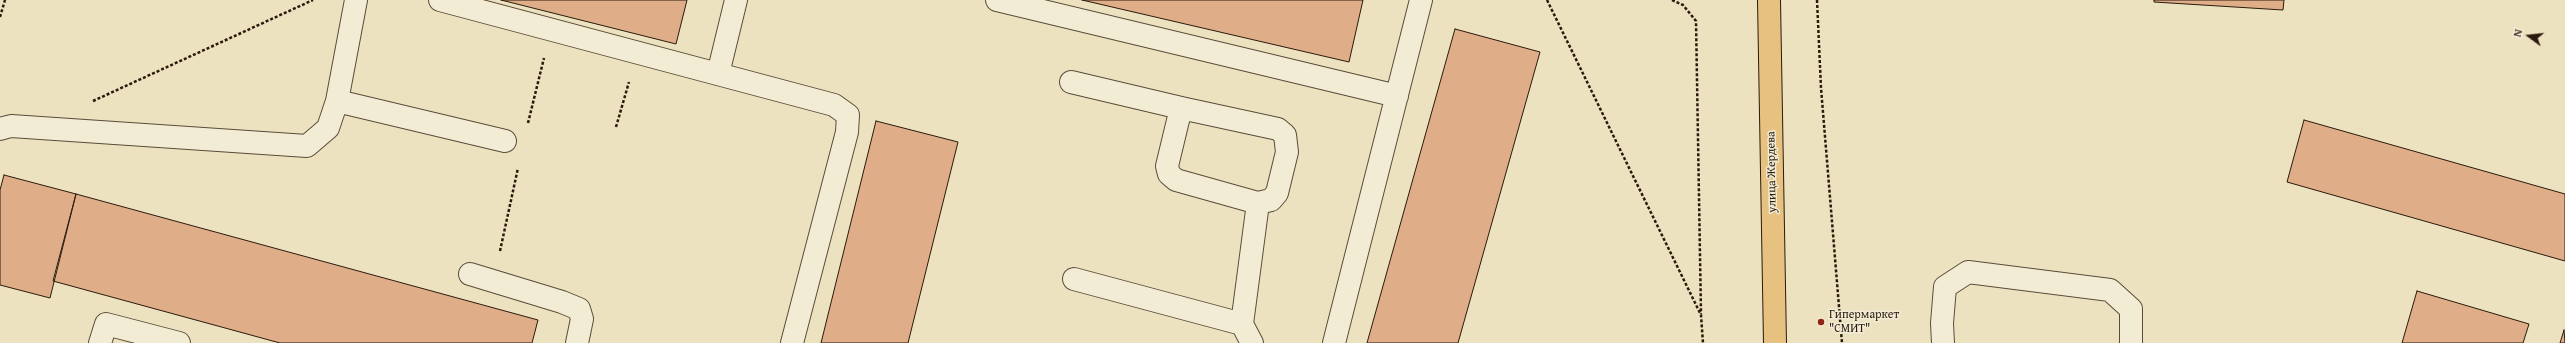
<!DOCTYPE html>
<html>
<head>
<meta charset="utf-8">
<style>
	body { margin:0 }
	#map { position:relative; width:2565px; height:343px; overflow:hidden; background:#ece2bf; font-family:"Gentium Book Plus",serif }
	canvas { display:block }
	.north { position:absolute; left:2509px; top:16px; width:40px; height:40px; -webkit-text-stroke:3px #f3ecd5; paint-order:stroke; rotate:285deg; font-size:11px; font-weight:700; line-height:16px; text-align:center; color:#2a1a0c }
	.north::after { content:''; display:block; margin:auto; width:14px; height:18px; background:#2a1a0c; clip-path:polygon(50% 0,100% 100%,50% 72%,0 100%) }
</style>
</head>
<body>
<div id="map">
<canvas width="2565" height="343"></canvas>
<div class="north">N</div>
</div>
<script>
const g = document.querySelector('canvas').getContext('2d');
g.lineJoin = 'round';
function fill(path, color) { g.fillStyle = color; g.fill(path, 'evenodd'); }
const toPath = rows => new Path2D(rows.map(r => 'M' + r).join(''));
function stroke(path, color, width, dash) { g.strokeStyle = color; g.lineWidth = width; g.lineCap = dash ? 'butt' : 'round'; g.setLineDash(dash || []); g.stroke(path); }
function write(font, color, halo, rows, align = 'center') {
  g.font = font + ' "Gentium Book Plus",serif'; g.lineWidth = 3; g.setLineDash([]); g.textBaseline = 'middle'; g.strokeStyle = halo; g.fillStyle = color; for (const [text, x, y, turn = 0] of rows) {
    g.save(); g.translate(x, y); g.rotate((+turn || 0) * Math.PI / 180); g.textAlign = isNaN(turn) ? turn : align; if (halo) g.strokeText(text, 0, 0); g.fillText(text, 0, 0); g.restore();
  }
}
const building = toPath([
	[501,0,687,0,676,44,501,0],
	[1082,0,1363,0,1349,62,1082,0],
	[2154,0,2284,0,2283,10,2154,2,2154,0],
	[1455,29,1540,52,1458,343,1367,343,1455,29],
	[2304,120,2565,194,2565,261,2287,182,2304,120],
	[876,121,958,142,908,343,821,343,876,121],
	[4,175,76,194,50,298,0,285,0,190,4,175],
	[76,194,538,320,532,343,280,343,53,281,76,194],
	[2417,291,2529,324,2523,343,2402,343,2417,291],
	[2564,330,2565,343,2560,343,2564,330]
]);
fill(building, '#e0ad89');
stroke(building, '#2a1a0c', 1);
const minor = toPath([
	[440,0,834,105,848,115,847,132,792,343],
	[997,0,1397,96],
	[718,74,736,0],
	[1071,82,1181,108],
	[337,101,505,141],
	[0,129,11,126,307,146,328,128,337,101,356,0],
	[470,274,562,302,579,309,582,319,577,343],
	[1074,279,1242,324,1252,343],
	[1242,324,1258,203,1176,180,1169,174,1167,166,1181,108,1278,129,1285,135,1287,152,1277,193,1271,200,1258,203],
	[100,343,106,324,179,343],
	[1334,343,1421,0],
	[1943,343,1942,323,1945,287,1968,272,2110,290,2131,309,2131,343]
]);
const major = toPath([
	[1769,0,1775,343]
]);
stroke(minor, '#5a4c39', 24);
stroke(major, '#2a1a0c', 24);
stroke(toPath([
	[1547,0,1701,315,1703,343],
	[1672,0,1683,5,1696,21,1701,314],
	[1817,0,1821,88,1842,343],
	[0,17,5,0],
	[93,101,313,0],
	[528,123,544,58],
	[616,127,629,82],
	[500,251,518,168]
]), '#2a1a0c', 2.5, [3, 2]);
stroke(minor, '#f3ecd5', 22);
stroke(major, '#e6c180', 22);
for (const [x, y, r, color] of [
	[1821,322,4,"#8f2418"]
]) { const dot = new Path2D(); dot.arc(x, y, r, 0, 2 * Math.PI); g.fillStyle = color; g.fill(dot); stroke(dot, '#f3ecd5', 1.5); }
write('12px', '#2a1a0c', '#f3ecd5', [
	["улица Жердева",1772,172,-91]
]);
write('12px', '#2a1a0c', '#f3ecd5', [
	["Гипермаркет",1829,315],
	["\"СМИТ\"",1829,329]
], 'left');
</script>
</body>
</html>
